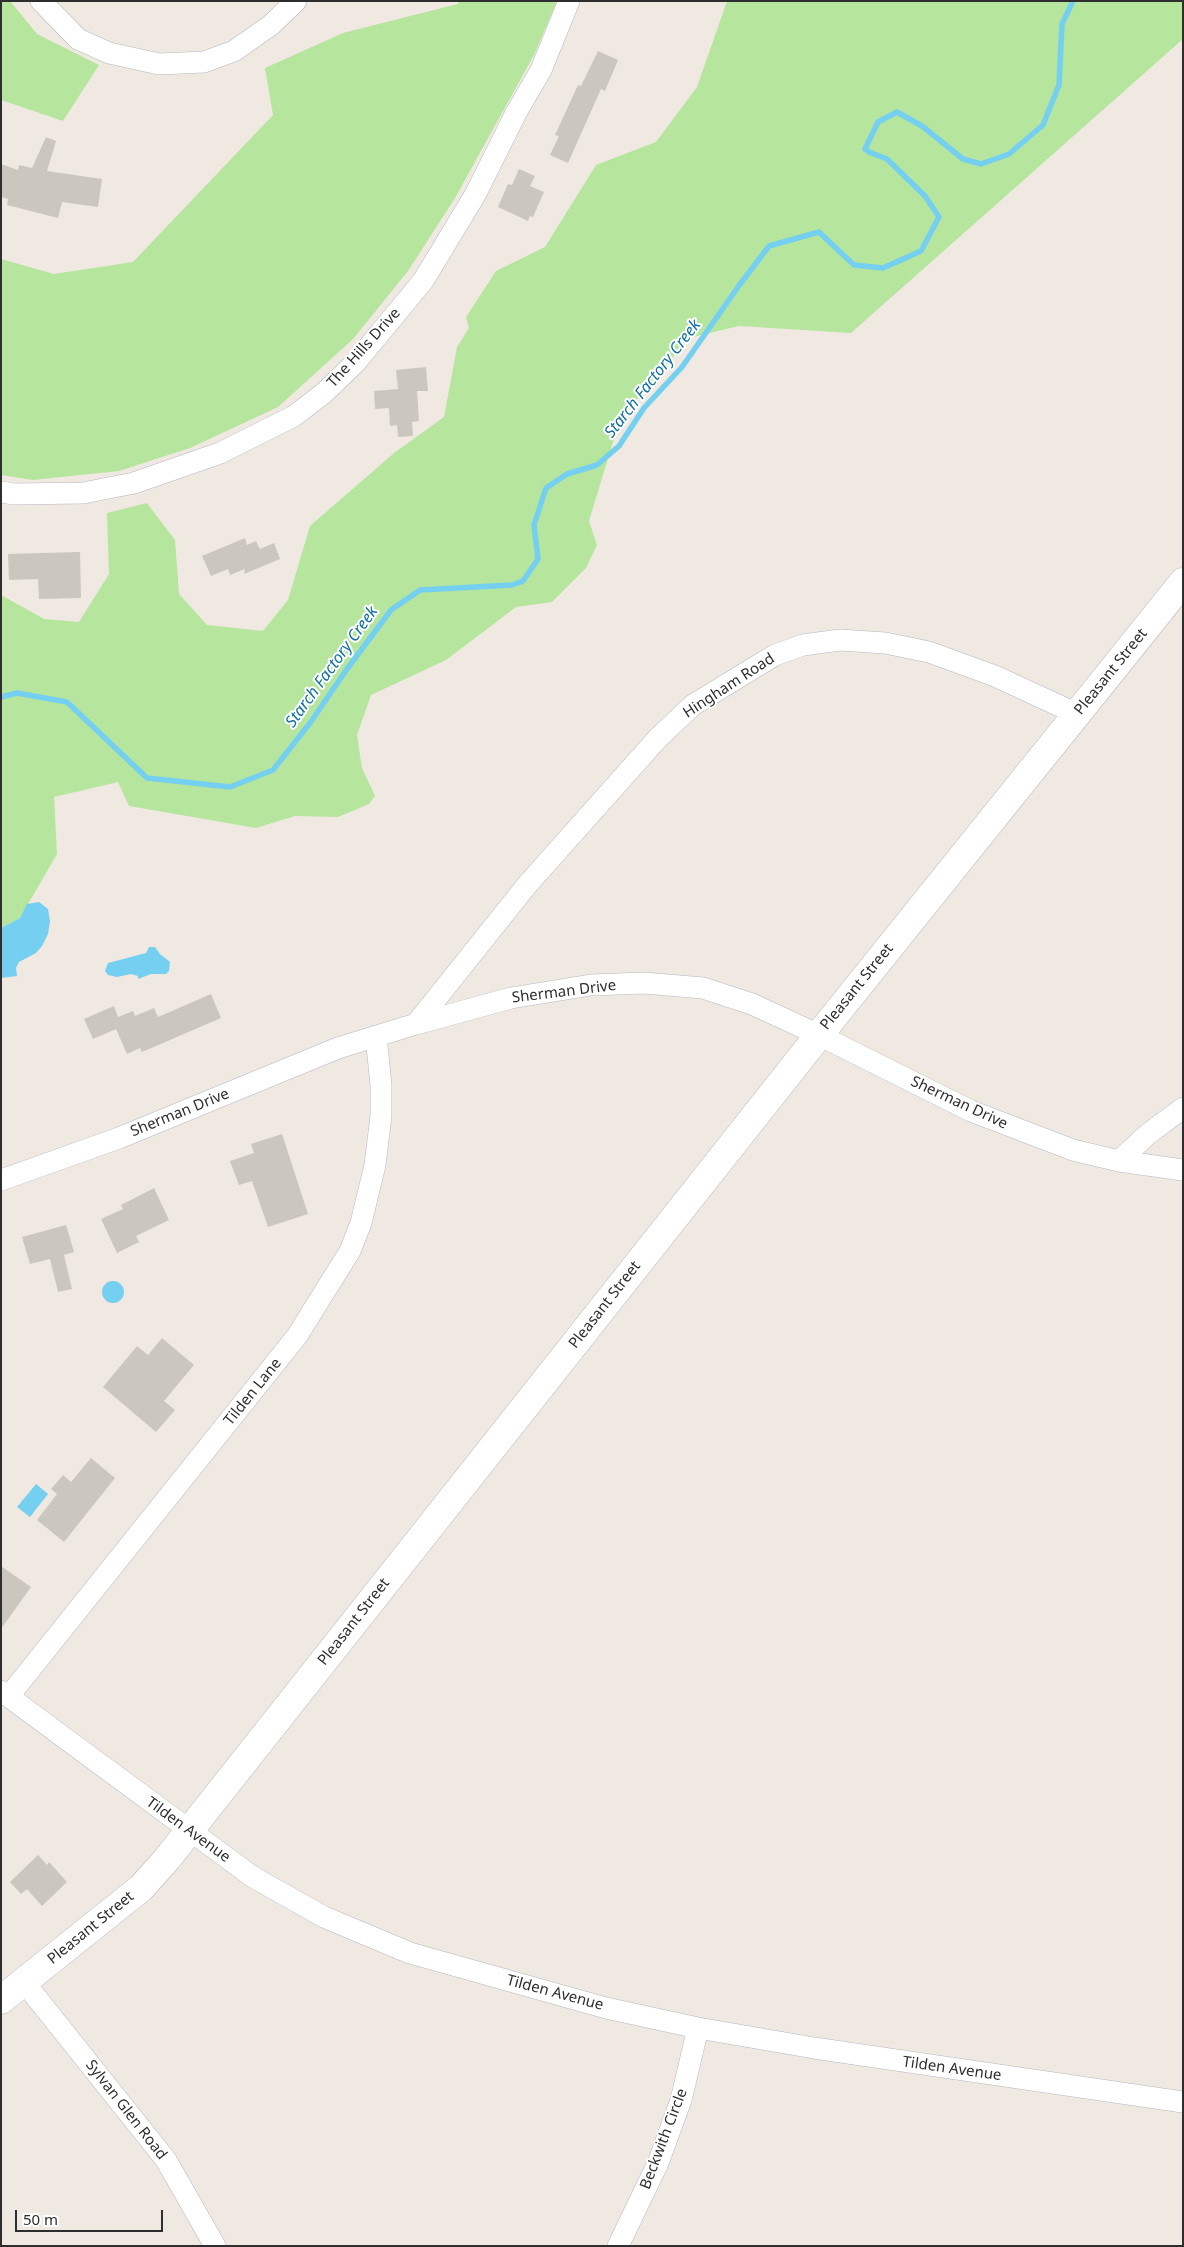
<!DOCTYPE html>
<html>
<head>
<meta charset="utf-8">
<style>
	body { margin:0 }
	#map { position:relative; width:1184px; height:2247px; overflow:hidden; background:#efe9e1; font-family:"Noto Sans",sans-serif }
	canvas { display:block }
	.frame { position:absolute; inset:0; border:2px solid #2e2e2e; pointer-events:none }
	.scale { position:absolute; left:15px; top:2210px; width:148px; height:22px; box-sizing:border-box; border:2px solid #2e2e2e; border-top:0; padding-left:6px; font-size:15px; line-height:18px; white-space:nowrap; color:#2e2e2e; -webkit-text-stroke:4px #fff; paint-order:stroke }
</style>
</head>
<body>
<div id="map">
<canvas width="1184" height="2247"></canvas>
<div class="frame"></div>
<div class="scale">50 m</div>
</div>
<script>
const g = document.querySelector('canvas').getContext('2d');
g.lineJoin = 'round';
function fill(path, color) { g.fillStyle = color; g.fill(path, 'evenodd'); }
const toPath = rows => new Path2D(rows.map(r => 'M' + r).join(''));
function stroke(path, color, width, dash) { g.strokeStyle = color; g.lineWidth = width; g.lineCap = dash ? 'butt' : 'round'; g.setLineDash(dash || []); g.stroke(path); }
function write(font, color, halo, rows, align = 'center') {
  g.font = font + ' "Noto Sans",sans-serif'; g.lineWidth = 4; g.setLineDash([]); g.textBaseline = 'middle'; g.strokeStyle = halo; g.fillStyle = color; for (const [text, x, y, turn = 0] of rows) {
    g.save(); g.translate(x, y); g.rotate((+turn || 0) * Math.PI / 180); g.textAlign = isNaN(turn) ? turn : align; if (halo) g.strokeText(text, 0, 0); g.fillText(text, 0, 0); g.restore();
  }
}
fill(toPath([
	[1,1,10,1,37,34,99,65,63,121,1,100],
	[459,1,557,1,534,55,455,198,408,271,353,339,278,407,190,448,119,471,33,480,1,475,1,259,54,274,133,262,273,115,265,68,343,33,458,4],
	[727,1,1183,1,1183,39,851,333,739,326,689,338,620,419,589,521,597,545,586,568,552,602,516,607,446,660,371,695,357,735,362,768,375,796,369,804,338,817,295,816,256,828,129,806,118,782,54,797,57,854,20,918,1,928,1,595,44,619,79,622,109,574,107,513,147,503,175,540,179,594,207,625,263,631,288,600,310,526,394,453,444,417,457,347,469,328,466,317,496,271,545,247,596,165,656,142,697,87]
]), '#b6e59e');
fill(toPath([
	[39,902,48,909,50,921,48,934,42,946,36,953,19,962,16,968,17,976,1,978,1,928,20,918,27,904],
	[149,947,155,947,160,954,170,962,169,971,166,974,151,974,138,979,138,976,131,974,117,977,108,975,105,971,108,963,146,953],
	'102 1292a11 11 0 1 1 22 0a11 11 0 1 1-22 0Z',
	[36,1484,48,1494,30,1517,17,1507]
]), '#75cff0');
stroke(toPath([
	[1,697,17,693,67,702,147,778,230,787,273,770,310,723,347,669,391,610,420,590,512,585,523,581,538,559,534,525,546,488,567,474,597,465,619,446,644,408,682,367,738,287,769,246,819,232,854,265,883,268,921,251,939,217,925,196,887,159,869,152,865,149,878,122,897,112,922,126,963,159,981,164,1009,154,1043,125,1059,85,1062,24,1073,1]
]), '#75cff0', 5.5);
fill(toPath([
	[598,51,618,60,605,91,601,89,568,163,550,155,559,136,555,135,578,85,581,86],
	[46,137,56,141,47,171,102,179,98,207,62,202,58,218,7,205,8,199,1,197,1,164,18,170,19,165,32,168],
	[519,169,535,176,530,186,544,192,533,217,530,216,528,221,498,207,508,184,512,185],
	[426,367,428,391,417,391,419,421,412,422,413,436,398,437,397,425,390,426,389,408,375,409,374,391,398,389,396,370],
	[245,538,247,545,256,541,260,549,274,543,280,559,244,574,245,569,230,575,228,569,211,576,202,556],
	[80,552,81,598,39,599,38,579,9,580,8,554],
	[211,994,221,1018,142,1052,140,1048,127,1054,116,1029,93,1039,84,1019,114,1006,118,1017,133,1011,135,1016,154,1008,158,1017],
	[282,1134,308,1214,268,1227,252,1181,239,1185,230,1161,254,1153,251,1144],
	[154,1188,169,1220,136,1236,139,1242,117,1253,101,1219,123,1209,121,1205],
	[66,1225,74,1252,64,1255,72,1289,58,1292,50,1259,30,1264,22,1237],
	[162,1338,194,1365,164,1401,175,1410,156,1432,103,1387,137,1346,148,1355],
	[91,1458,115,1478,64,1542,37,1520,57,1494,51,1489,63,1475,71,1482],
	[1,1566,31,1587,1,1629],
	[38,1855,47,1865,49,1862,67,1882,42,1906,27,1889,21,1894,10,1882]
]), '#cbc7bf');
const street = toPath([
	[41,1,78,39,109,53,159,64,204,62,234,51,271,25,296,1],
	[1,492,14,494,83,493,134,483,220,453,294,416,324,393,355,363,423,281,475,195,516,113,541,70,569,1],
	[416,1024,527,885,658,738,693,705,775,655,803,645,840,640,885,643,929,652,995,676,1077,714],
	[1119,1161,1148,1134,1183,1108],
	[1,1180,119,1138,338,1048,416,1024,511,998,591,985,644,983,703,988,752,1004,819,1035,971,1111,1073,1150,1119,1161,1183,1170],
	[1,1691,253,1877,324,1917,410,1953,606,2008,698,2028,814,2048,1183,2102],
	[9,1696,297,1336,350,1251,361,1223,375,1165,381,1116,381,1085,376,1036],
	[24,1982,166,2160,215,2246],
	[618,2246,658,2163,681,2100,698,2028]
]);
const secondary = toPath([
	[1,2000,141,1888,167,1859,819,1035,1183,582]
]);
stroke(street, '#b4b7c1', 22);
stroke(secondary, '#b4b7c1', 29);
stroke(street, '#fff', 21);
stroke(secondary, '#fff', 28);
write('15px', '#2e2e2e', '#fff', [
	["The Hills Drive",364,348,-48],
	["Pleasant Street",1111,672,-51],
	["Hingham Road",729,686,-33],
	["Pleasant Street",857,987,-51],
	["Sherman Drive",564,992,-7],
	["Sherman Drive",959,1103,25],
	["Sherman Drive",180,1113,-22],
	["Pleasant Street",605,1305,-52],
	["Tilden Lane",253,1392,-51],
	["Pleasant Street",354,1622,-52],
	["Tilden Avenue",188,1830,36],
	["Pleasant Street",91,1928,-39],
	["Tilden Avenue",555,1993,15],
	["Tilden Avenue",952,2069,8],
	["Sylvan Glen Road",126,2110,52],
	["Beckwith Circle",664,2139,-69]
]);
write('italic 16px', '#0d6fa3', '#fff', [
	["Starch Factory Creek",653,379,-52],
	["Starch Factory Creek",332,667,-54]
]);
</script>
</body>
</html>
